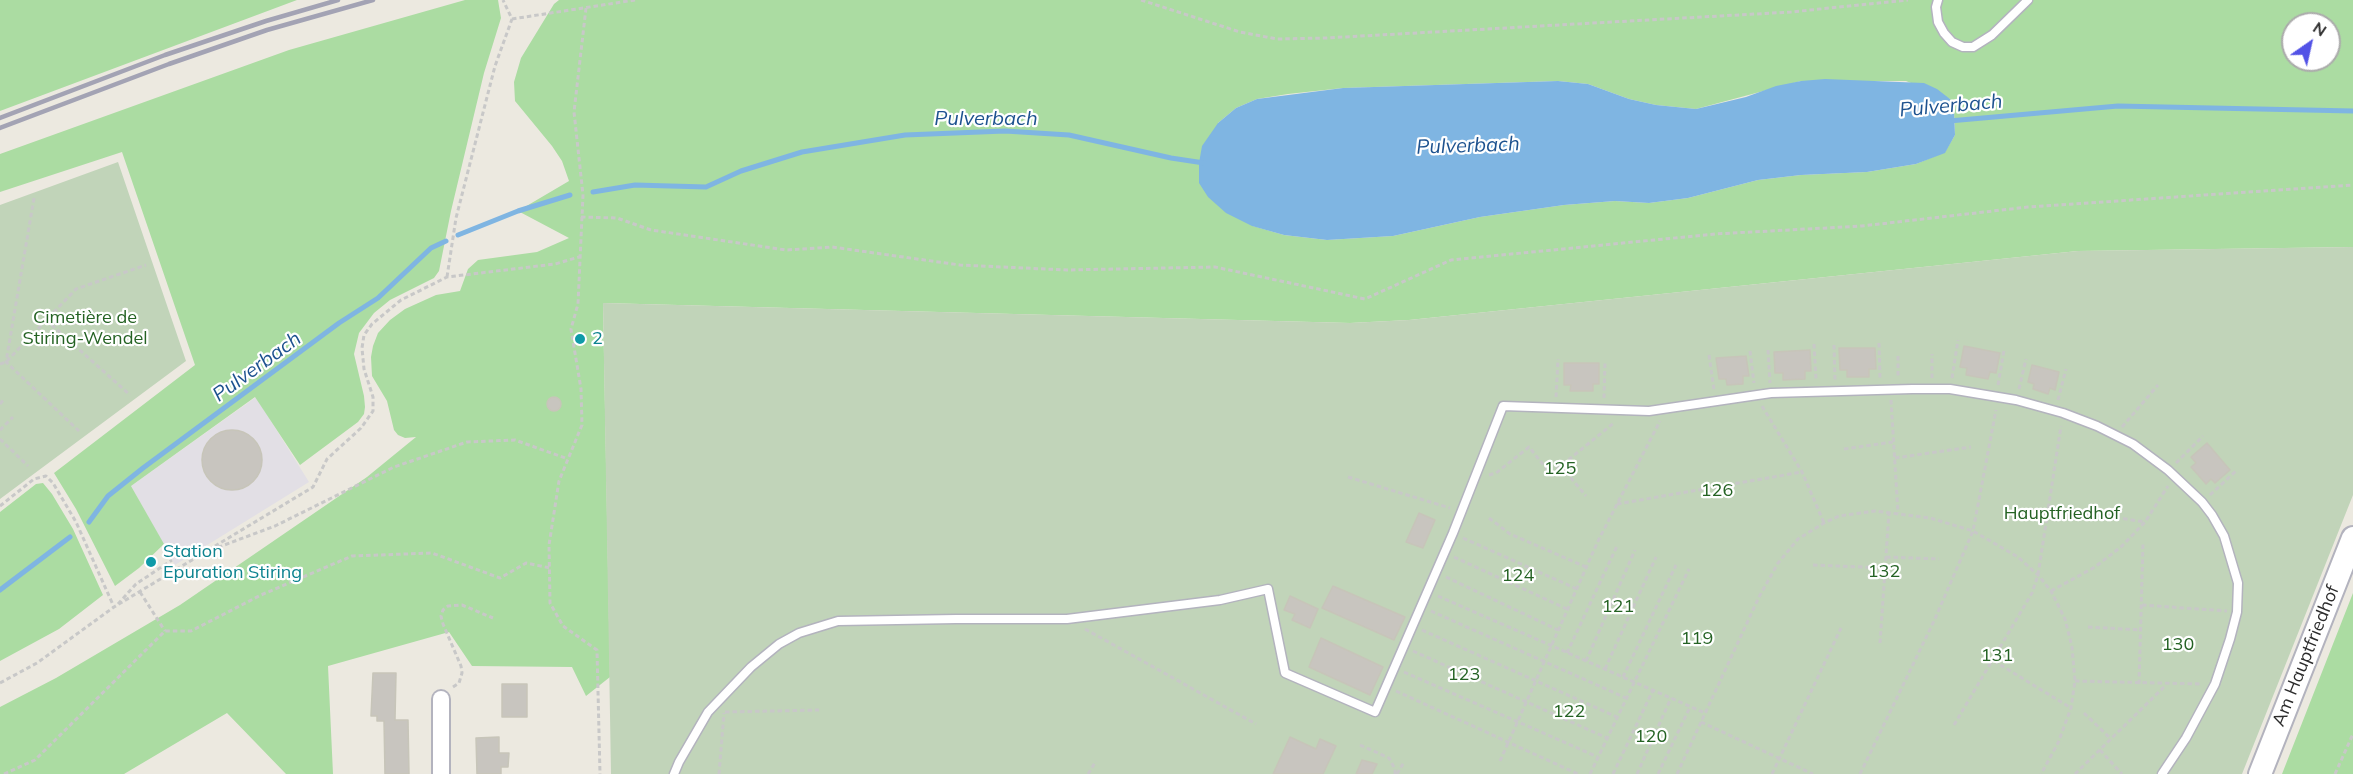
<!DOCTYPE html>
<html>
<head>
<meta charset="utf-8">
<style>
	body { margin:0 }
	#map { position:relative; width:2353px; height:774px; overflow:hidden; background:#ece9e0; font-family:Mulish,sans-serif }
	canvas { display:block }
	.north { position:absolute; left:2281px; top:12px; width:60px; height:60px; box-sizing:border-box; background:#fff; border:2px solid #ababab; border-radius:50%; rotate:34deg; font-size:16px; font-weight:700; line-height:24px; text-align:center; color:#2c2c2c }
	.north::after { content:''; display:block; margin:auto; width:21px; height:27px; background:#5252e6; clip-path:polygon(50% 0,100% 100%,50% 72%,0 100%) }
</style>
</head>
<body>
<div id="map">
<canvas width="2353" height="774"></canvas>
<div class="north">N</div>
</div>
<script>
const g = document.querySelector('canvas').getContext('2d');
g.lineJoin = 'round';
function fill(path, color) { g.fillStyle = color; g.fill(path, 'evenodd'); }
const toPath = rows => new Path2D(rows.map(r => 'M' + r).join(''));
function stroke(path, color, width, dash) { g.strokeStyle = color; g.lineWidth = width; g.lineCap = dash ? 'butt' : 'round'; g.setLineDash(dash || []); g.stroke(path); }
function write(font, color, halo, rows, align = 'center') {
  g.font = font + ' Mulish,sans-serif'; g.lineWidth = 4.5; g.setLineDash([]); g.textBaseline = 'middle'; g.strokeStyle = halo; g.fillStyle = color; for (const [text, x, y, turn = 0] of rows) {
    g.save(); g.translate(x, y); g.rotate((+turn || 0) * Math.PI / 180); g.textAlign = isNaN(turn) ? turn : align; if (halo) g.strokeText(text, 0, 0); g.fillText(text, 0, 0); g.restore();
  }
}
fill(toPath([
	[256,397,309,482,175,565,131,486]
]), '#e2dfe5');
fill(toPath([
	[0,0,297,0,0,111],
	[465,0,498,0,501,18,484,73,451,211,439,271,434,278,390,300,374,313,359,333,354,354,364,396,365,407,364,414,358,422,300,465,255,397,131,486,164,544,139,568,115,586,76,509,54,473,195,365,122,152,0,192,0,154,289,50],
	[559,0,2353,0,2353,247,2078,251,1409,320,1350,323,603,303,610,677,586,696,572,667,472,666,449,632,328,666,333,774,286,774,227,713,124,774,0,774,0,707,56,678,180,605,367,477,416,437,405,438,398,435,394,430,387,401,372,376,371,357,373,346,378,333,390,320,405,309,436,295,460,291,468,269,478,260,537,252,569,238,518,211,569,181,562,161,552,146,515,101,514,82,521,58,554,4],
	[2293,24,2329,24,2329,60,2293,60],
	[1558,81,1588,84,1629,99,1656,105,1696,109,1801,81,1906,81,1950,99,1954,111,1955,135,1945,152,1916,164,1867,172,1801,175,1758,180,1688,198,1649,203,1615,201,1564,205,1480,217,1393,236,1327,240,1284,235,1253,226,1218,123,1236,108,1257,99,1288,94,1343,88],
	[43,483,52,494,73,529,103,595,59,629,0,661,0,512,36,484],
	[2353,593,2353,774,2282,774]
]), '#abdca2');
fill(toPath([
	[118,162,186,361,0,499,0,205],
	[2353,247,2353,495,2242,774,611,774,603,303,1350,323,1409,320,2078,251]
]), '#c1d4b9');
fill(toPath([
	[1825,79,1924,83,1937,89,1950,99,1954,111,1955,135,1945,153,1916,164,1867,172,1801,175,1758,180,1688,198,1649,203,1615,201,1564,205,1480,217,1393,236,1327,240,1284,235,1252,226,1226,213,1208,197,1199,183,1199,163,1202,146,1218,123,1236,108,1257,99,1343,88,1558,81,1588,84,1629,99,1656,105,1696,109,1746,97,1776,86,1801,81]
]), '#7fb5e2');
stroke(toPath([
	[1949,121,2118,106,2353,111],
	[593,192,635,185,706,187,741,171,802,152,905,135,1005,131,1069,135,1171,158,1204,163],
	[458,235,518,211,570,195],
	[89,522,108,496,143,468,339,323,378,298,431,248,446,241],
	[0,590,70,537]
]), '#7fb5e2', 5);
const building = toPath([
	[1964,346,2000,353,1996,373,1990,372,1988,379,1966,375,1967,368,1960,367,1964,346],
	[1839,348,1875,348,1876,369,1869,369,1869,377,1847,377,1847,370,1840,370,1839,348],
	[1810,350,1811,371,1805,371,1805,379,1783,380,1783,373,1775,373,1774,352,1810,350],
	[1746,356,1749,376,1743,376,1743,384,1727,385,1726,379,1719,379,1716,358,1746,356],
	[1564,363,1599,363,1599,384,1593,384,1593,391,1570,391,1571,385,1564,385,1564,363],
	[2032,365,2059,372,2055,390,2050,388,2048,394,2033,389,2034,384,2028,382,2032,365],
	'547 404a7 7 0 1 1 14 0a7 7 0 1 1-14 0Z',
	'202 460a30 30 0 1 1 60 0a30 30 0 1 1-60 0Z',
	[2207,443,2230,470,2215,483,2211,479,2206,484,2191,467,2196,463,2191,457,2207,443],
	[1419,513,1435,520,1423,548,1406,542,1419,513],
	[1333,586,1405,617,1394,640,1322,608,1333,586],
	[1290,596,1318,609,1310,628,1292,620,1295,614,1284,610,1290,596],
	[1321,638,1383,667,1370,695,1309,667,1321,638],
	[373,673,396,673,395,720,408,720,409,774,385,774,384,721,377,721,377,716,371,716,373,673],
	[502,684,527,684,527,717,502,717,502,684],
	[499,737,499,753,509,753,508,767,501,767,501,774,477,774,476,738,499,737],
	[1290,737,1316,749,1320,739,1336,746,1323,774,1273,774,1290,737],
	[1362,760,1377,764,1372,774,1356,774,1362,760]
]);
fill(building, '#c8c5bf');
stroke(building, '#c7c5b9', 1.5);
const service = toPath([
	[1938,0,1936,7,1938,22,1944,33,1952,42,1963,47,1973,47,1992,35,2028,0],
	[674,774,679,762,708,712,751,667,779,644,799,633,838,621,956,619,1067,619,1220,600,1268,589,1285,673,1375,712,1453,533,1503,406,1649,411,1771,393,1912,389,1950,389,2016,400,2063,413,2097,426,2133,444,2168,470,2202,502,2212,515,2224,536,2238,583,2237,612,2230,639,2215,684,2186,738,2162,774]
]);
const minor = toPath([
	[441,774,441,699]
]);
const secondary = toPath([
	[2260,774,2353,538]
]);
stroke(service, '#b3b3be', 11);
stroke(minor, '#b3b3be', 20);
stroke(secondary, '#b3b3be', 26);
stroke(toPath([
	[1141,0,1240,32,1277,39,1326,38,1791,12,1908,0],
	[586,8,574,112,583,195,578,304,571,329,581,389,582,425,559,481,549,545,550,603,563,626,597,650,600,774],
	[512,19,635,0],
	[34,198,6,362,79,431],
	[581,217,617,218,651,230,786,250,832,247,960,265,1067,270,1215,267,1365,299,1451,260,1715,234,1862,226,2028,207,2353,185],
	[447,277,456,218,495,66,512,19,503,0],
	[46,320,130,395],
	[1879,343,1880,379],
	[1814,344,1816,380],
	[1834,345,1835,380],
	[1768,350,1770,383],
	[1750,351,1754,383],
	[1709,355,1714,390],
	[1898,356,1898,378],
	[0,364,6,362,76,289,146,265],
	[1932,378,1932,354],
	[1952,378,1958,340],
	[1998,385,2004,350],
	[2019,389,2026,359],
	[1556,397,1558,359],
	[1604,398,1605,361],
	[1891,400,1898,513],
	[2058,400,2066,369],
	[0,404,4,399],
	[1762,406,1802,472,1824,523],
	[2122,427,2158,385],
	[0,430,13,417],
	[0,439,28,466],
	[1844,449,1893,442],
	[1895,458,1971,447],
	[2176,463,2203,436],
	[1561,466,1586,496],
	[1551,474,1615,422],
	[1489,475,1496,473,1529,447,1554,478],
	[1348,477,1450,508],
	[2210,495,2237,470],
	[1617,504,1802,472],
	[0,506,34,479,46,476,53,483,76,522,114,607],
	[2049,507,2145,522],
	[1489,518,1510,534,1586,567],
	[1463,538,1577,589],
	[211,550,275,526,394,467,467,442,515,440,568,459],
	[1454,557,1567,609],
	[1886,557,1939,559],
	[1813,565,1885,568],
	[1446,577,1558,630],
	[2051,591,2095,567,2122,546,2145,522,2168,486],
	[140,592,165,631],
	[1438,596,1705,713],
	[118,604,136,584,172,560],
	[2142,605,2227,611],
	[1431,611,1626,698],
	[2088,627,2141,630],
	[1085,629,1256,724],
	[1422,630,1617,717],
	[1880,643,1889,512],
	[1413,651,1607,738],
	[1567,653,1617,546],
	[1586,661,1635,550],
	[1994,661,2071,708],
	[1605,669,1656,557],
	[1404,672,1598,757],
	[1623,677,1676,565],
	[2075,681,2202,684],
	[0,683,37,663,114,607,313,487,327,459,361,428,373,411,373,397,364,369,362,348,364,335,372,324,401,300,447,277,555,264,579,257],
	[2139,684,2143,543],
	[453,687,459,683,462,673,461,666,443,624,441,616,443,610,448,606,462,605,493,618],
	[1396,691,1578,774],
	[725,712,819,710],
	[2084,713,2111,739],
	[1701,722,1813,774],
	[1954,725,2032,593,2038,575,2061,426],
	[1360,745,1389,758,1395,769,1395,774],
	[2100,750,2122,774],
	[1500,761,1598,541,1660,421],
	[4,774,35,760,165,631,191,631,261,595,352,556,432,553,500,578,526,563,550,568],
	[719,774,724,713],
	[1088,774,1096,761],
	[1397,774,1404,762],
	[1590,774,1689,569],
	[1613,774,1653,690],
	[1637,774,1671,698],
	[1658,774,1690,707],
	[1677,774,1759,597,1778,563,1798,539,1824,523,1839,516,1875,511,1930,518,1973,531,2018,557,2038,575,2051,591,2065,619,2072,647,2075,681,2071,708,2058,743,2041,774],
	[1772,774,1841,628],
	[1860,774,1934,621,1973,531,1996,410],
	[2075,774,2166,685],
	[2335,774,2353,734]
]), '#c8c8c8', 3, [4.5, 3]);
stroke(service, '#fff', 8);
stroke(minor, '#fff', 16);
stroke(secondary, '#fff', 22);
stroke(toPath([
	[0,118,165,55,266,21,338,0],
	[0,128,169,64,267,30,373,0]
]), '#a3a3b4', 4.5);
for (const [x, y, r, color] of [
	[580,339,6,"#0f9aa8"],
	[151,562,6,"#0f9aa8"]
]) { const dot = new Path2D(); dot.arc(x, y, r, 0, 2 * Math.PI); g.fillStyle = color; g.fill(dot); stroke(dot, '#fff', 2); }
write('18px', '#246223', '#fff', [
	["Cimetière de",85,318],
	["Stiring-Wendel",85,339],
	["125",1560,469],
	["126",1717,491],
	["Hauptfriedhof",2062,514],
	["132",1884,572],
	["124",1518,576],
	["121",1618,607],
	["119",1697,639],
	["130",2178,645],
	["131",1997,656],
	["123",1464,675],
	["122",1569,712],
	["120",1651,737]
]);
write('18px', '#0d838f', '#fff', [
	["2",592,339],
	["Station",163,552],
	["Epuration Stiring",163,573]
], 'left');
write('18px', '#2c2c2c', '#fff', [
	["Am Hauptfriedhof",2306,656,-68]
]);
write('italic 20px', '#1d528f', '#fff', [
	["Pulverbach",1951,106,-5],
	["Pulverbach",986,119],
	["Pulverbach",1468,146,-2],
	["Pulverbach",257,367,-36]
]);
</script>
</body>
</html>
